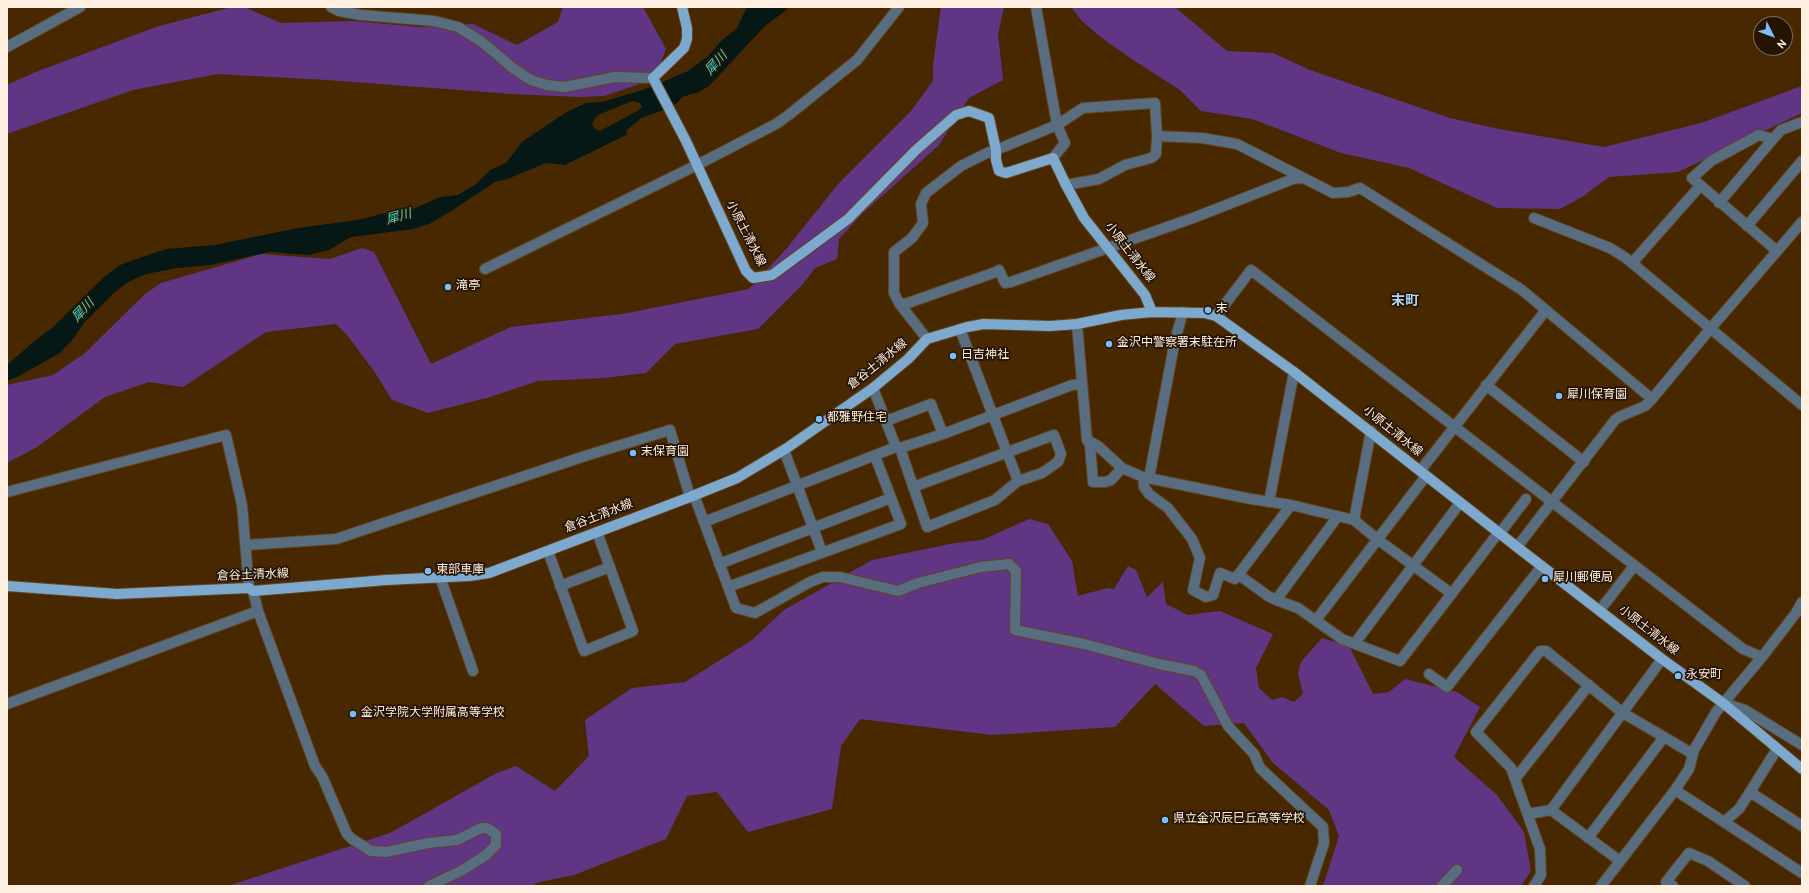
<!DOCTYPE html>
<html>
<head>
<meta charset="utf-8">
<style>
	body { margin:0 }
	#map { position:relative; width:1809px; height:893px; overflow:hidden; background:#472800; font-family:Overpass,sans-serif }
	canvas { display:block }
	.frame { position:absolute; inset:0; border:8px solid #ffefe1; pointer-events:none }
	.north { position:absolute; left:1753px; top:16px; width:40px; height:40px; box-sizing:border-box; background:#251402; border:1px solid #7c6c5b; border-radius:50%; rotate:132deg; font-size:11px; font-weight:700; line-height:16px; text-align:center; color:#ffefe1 }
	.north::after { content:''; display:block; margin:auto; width:14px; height:18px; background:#7bbef9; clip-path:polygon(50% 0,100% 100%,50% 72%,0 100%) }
</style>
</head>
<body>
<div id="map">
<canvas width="1809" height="893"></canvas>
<div class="frame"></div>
<div class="north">N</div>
</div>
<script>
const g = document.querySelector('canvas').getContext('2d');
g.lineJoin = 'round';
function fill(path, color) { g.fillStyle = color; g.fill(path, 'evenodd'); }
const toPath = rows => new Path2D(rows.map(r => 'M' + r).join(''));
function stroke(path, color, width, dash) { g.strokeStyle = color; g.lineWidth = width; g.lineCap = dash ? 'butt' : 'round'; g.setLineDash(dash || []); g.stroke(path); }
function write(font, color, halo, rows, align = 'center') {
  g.font = font + ' Overpass,"Noto Sans JP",sans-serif'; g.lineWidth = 3.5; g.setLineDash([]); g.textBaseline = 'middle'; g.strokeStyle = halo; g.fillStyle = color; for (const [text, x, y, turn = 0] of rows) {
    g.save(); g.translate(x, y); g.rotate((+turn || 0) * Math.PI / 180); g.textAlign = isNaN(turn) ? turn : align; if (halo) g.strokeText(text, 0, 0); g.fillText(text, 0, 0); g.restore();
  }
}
fill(toPath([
	[232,7,244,7,281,23,353,21,420,27,473,24,517,45,558,22,563,7,643,7,666,49,657,72,637,85,604,96,580,97,512,94,327,80,218,74,133,90,7,134,7,85,38,71,159,26],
	[941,7,1004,7,998,34,1003,80,969,98,939,145,863,213,839,239,837,259,815,268,803,284,758,329,675,344,646,373,604,378,538,381,490,397,428,413,392,400,374,371,347,335,336,324,266,332,183,387,149,382,105,397,37,447,7,463,7,385,53,375,85,353,145,294,161,283,261,254,330,259,362,248,374,252,431,364,511,327,622,314,749,289,787,248,839,183,911,111,933,81,933,65],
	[1071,7,1175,7,1227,51,1273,53,1310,70,1450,118,1499,129,1604,147,1701,123,1802,86,1802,113,1678,172,1609,177,1582,197,1560,209,1497,208,1409,168,1341,153,1252,119,1201,111,1180,90,1130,58,1098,35,1082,21],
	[1029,519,1048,524,1072,561,1078,596,1107,588,1114,589,1128,566,1136,570,1147,597,1163,582,1166,604,1188,615,1220,611,1273,634,1256,668,1259,688,1272,700,1282,697,1294,702,1303,694,1298,674,1301,662,1322,638,1349,646,1373,694,1389,692,1405,679,1457,692,1480,707,1454,757,1497,795,1524,832,1531,871,1521,886,1323,886,1339,836,1329,810,1273,763,1244,723,1204,726,1155,684,1115,727,992,735,860,719,841,746,832,809,748,832,717,792,687,796,666,839,574,875,540,882,531,886,228,886,390,833,495,774,516,766,555,791,589,756,585,720,632,688,685,682,752,640,784,610,872,560,955,543,982,540]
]), '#603684');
fill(toPath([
	[747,7,790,7,765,26,709,86,699,92,682,97,677,103,661,111,641,118,628,129,626,132,628,134,565,165,546,163,510,178,495,182,451,211,429,224,414,229,351,237,329,250,309,255,269,252,211,265,177,268,146,274,128,282,116,291,84,323,73,339,60,353,15,378,7,381,7,365,37,339,52,328,104,277,122,264,166,249,215,245,298,228,358,220,397,210,411,210,440,197,458,195,476,184,490,170,506,163,522,142,565,113,586,103,602,102,646,89,688,71,708,56,721,41,737,28],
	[632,101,640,103,642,107,639,110,600,131,597,130,592,125,594,119,600,114]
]), '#051816');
const minor = toPath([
	[331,7,339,11,361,15,434,21,458,27,482,42,514,69,531,80,547,85,564,87,615,77,653,78],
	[1036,7,1057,125,1065,143,1053,158],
	[7,47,80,7],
	[996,150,1057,125,1083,108,1155,103,1157,136,1202,138,1237,144,1333,193,1348,192,1360,188,1522,290,1652,399],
	[1066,185,1099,179,1125,165,1151,158,1156,154,1157,136],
	[1719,203,1773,139],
	[1534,218,1610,248,1626,258,1802,405],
	[1747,226,1802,161],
	[1777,251,1692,178,1711,161,1759,135,1773,139,1781,130,1802,122],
	[1632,263,1700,186],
	[485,269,697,165,776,124,790,114,857,60,899,7],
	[899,303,905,304,996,272,999,270,1005,283,1011,282,1193,218,1293,179,1303,178],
	[1216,316,1251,270,1743,649,1762,657],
	[1077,324,1087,440,1098,446,1122,468,1143,477,1251,499,1291,505,1354,520,1377,539,1452,594],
	[927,339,899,303,894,293,894,252,912,238,923,223,921,204,926,193,961,166,989,152,996,155],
	[1486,385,1584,462],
	[873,388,896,447],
	[886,421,931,404,943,434],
	[1087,440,1090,445,1093,482,1105,482,1111,480,1122,468],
	[900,448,927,527,995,500,1018,481,960,329],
	[784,450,822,552],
	[1420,471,1546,310],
	[1143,477,1144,487,1149,494,1168,508,1192,539,1200,558,1193,590,1206,597,1213,595,1220,573,1235,579,1291,505],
	[1149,478,1175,340,1183,312],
	[913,487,1054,435,1061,454,1058,462,1042,473,1018,481],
	[7,492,226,435,242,505,249,588],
	[694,495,736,608,755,613,810,582,823,577,840,577,898,591,918,583,981,567,1009,564,1016,571,1015,630,1084,644,1159,664,1194,671,1201,675,1228,726,1254,754,1260,768,1323,827,1324,843,1310,886],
	[1269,502,1294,372],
	[1338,516,1276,600,1298,608,1342,639,1400,661,1499,532],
	[1354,520,1371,431],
	[704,522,896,447,900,448,943,434,1072,385,1082,384],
	[1500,533,1526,499],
	[246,545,336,539,585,456,670,430,690,497],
	[1517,547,1615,420,1619,417,1645,406,1652,399,1711,328,1802,222],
	[548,551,584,651,633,631,597,532],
	[719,564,891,498],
	[1239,575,1268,596,1276,600],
	[440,577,473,671],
	[560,586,610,567],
	[728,587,901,524,875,456],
	[253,591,258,611,315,766,322,776,347,834,352,839,371,851,386,852,428,843,457,840,481,828,487,828,496,834,496,845,486,855,461,871,429,886],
	[1600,610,1634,566],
	[1316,620,1426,476],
	[1355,643,1460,503],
	[1429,674,1447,687,1542,566],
	[1723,703,1745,710,1802,745],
	[7,704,258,611],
	[1777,749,1750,792,1802,826],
	[1515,779,1589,685],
	[1675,790,1802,873],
	[1551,810,1662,659],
	[1528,814,1551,810,1620,861],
	[1724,822,1739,809,1750,792],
	[1588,838,1664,737],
	[1442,886,1457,870],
	[1534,886,1541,875,1540,849,1511,768,1476,732,1540,651,1546,651,1623,713,1693,754],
	[1601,886,1675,790,1689,769,1694,750,1716,712,1762,657,1796,613,1802,602],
	[1673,886,1666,882,1689,853,1708,861,1745,886]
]);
const major = toPath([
	[682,7,687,28,687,39,684,48,653,78,686,141,746,271,753,278,772,275,848,219,916,150,956,115,969,111,989,118,996,150,996,160,999,171,1006,173,1053,158,1066,185,1084,218,1145,295,1152,312],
	[7,586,117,594,249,588,253,591,386,580,469,576,489,573,690,497,737,478,787,448,873,388,908,359,927,339,967,327,984,324,1050,326,1077,324,1121,315,1152,312,1204,313,1216,316,1294,372,1517,547,1662,659,1723,703,1802,769]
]);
stroke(minor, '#614420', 12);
stroke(major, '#614420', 12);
stroke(minor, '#586d80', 10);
stroke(major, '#7ea9cf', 10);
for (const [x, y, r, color] of [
	[448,287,4,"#7bbef9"],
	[1208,310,4,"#7bbef9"],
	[1109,344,4,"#7bbef9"],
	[953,356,4,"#7bbef9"],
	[1559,396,4,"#7bbef9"],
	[819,419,4,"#7bbef9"],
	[633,453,4,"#7bbef9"],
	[428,571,4,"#7bbef9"],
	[1545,579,4,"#7bbef9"],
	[1678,676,4,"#7bbef9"],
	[353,714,4,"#7bbef9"],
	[1165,820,4,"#7bbef9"]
]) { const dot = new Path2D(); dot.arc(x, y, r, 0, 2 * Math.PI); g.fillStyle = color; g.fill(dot); stroke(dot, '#251402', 1.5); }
write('12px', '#ffefe1', '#251402', [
	["小原土清水線",745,234,63],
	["小原土清水線",1129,253,52],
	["倉谷土清水線",878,365,-39],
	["小原土清水線",1392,432,39],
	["倉谷土清水線",599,517,-21],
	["倉谷土清水線",253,576,-2],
	["小原土清水線",1648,631,38]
]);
write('12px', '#ffefe1', '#251402', [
	["滝亭",456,287],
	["末",1216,310],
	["金沢中警察署末駐在所",1117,344],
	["日吉神社",961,356],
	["犀川保育園",1567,396],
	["都雅野住宅",827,419],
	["末保育園",641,453],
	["東部車庫",436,571],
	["犀川郵便局",1553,579],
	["永安町",1686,676],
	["金沢学院大学附属高等学校",361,714],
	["県立金沢辰巳丘高等学校",1173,820]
], 'left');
write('italic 13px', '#3edacc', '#251402', [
	["犀川",717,64,-48],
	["犀川",399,218,-16],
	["犀川",84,311,-47]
]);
write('bold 14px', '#b0d4f5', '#251402', [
	["末町",1405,302]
]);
</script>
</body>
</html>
